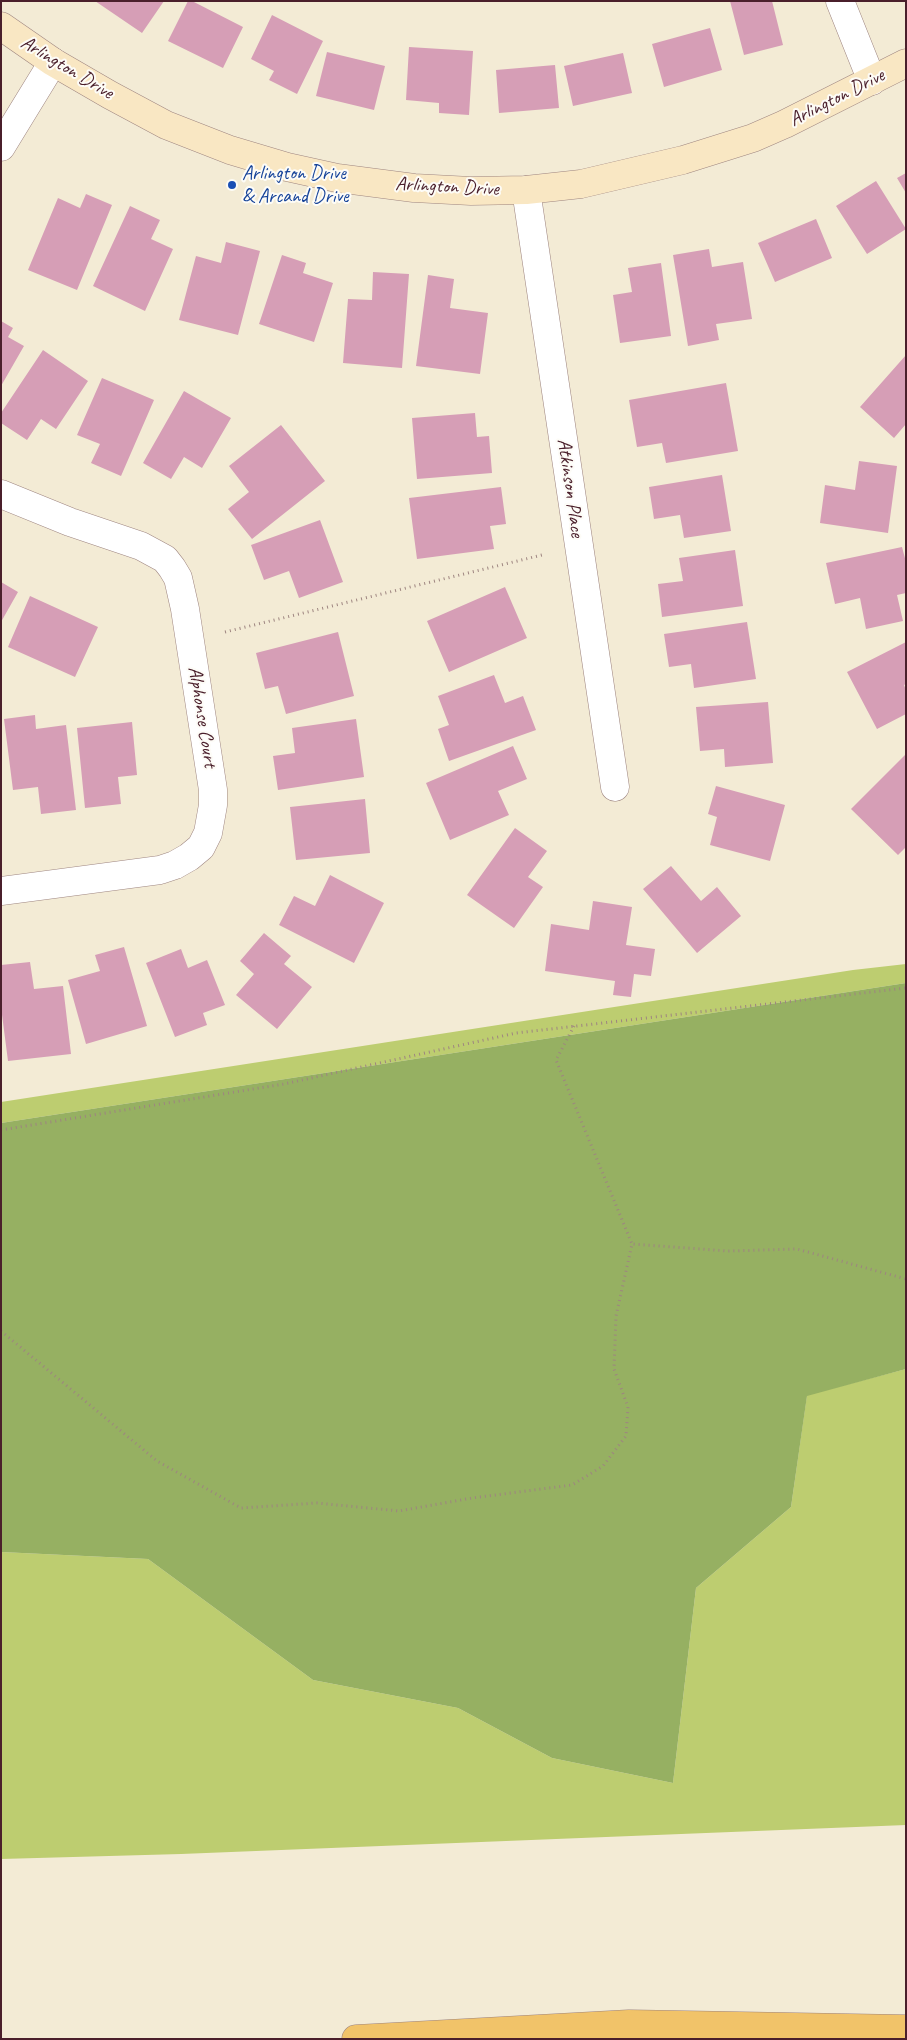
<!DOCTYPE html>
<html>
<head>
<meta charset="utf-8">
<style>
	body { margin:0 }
	#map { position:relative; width:907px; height:2040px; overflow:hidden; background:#f3ebd5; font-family:Caveat,sans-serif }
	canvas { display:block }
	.frame { position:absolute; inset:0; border:2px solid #4a1f2b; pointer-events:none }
</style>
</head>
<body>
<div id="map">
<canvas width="907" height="2040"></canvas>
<div class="frame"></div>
</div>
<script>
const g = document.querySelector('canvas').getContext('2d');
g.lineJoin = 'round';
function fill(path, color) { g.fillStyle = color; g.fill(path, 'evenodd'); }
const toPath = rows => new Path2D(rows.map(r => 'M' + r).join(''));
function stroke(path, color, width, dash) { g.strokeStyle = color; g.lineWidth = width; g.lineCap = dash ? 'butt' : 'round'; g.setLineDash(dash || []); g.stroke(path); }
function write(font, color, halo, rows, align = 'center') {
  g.font = font + ' Caveat,sans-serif'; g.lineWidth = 4; g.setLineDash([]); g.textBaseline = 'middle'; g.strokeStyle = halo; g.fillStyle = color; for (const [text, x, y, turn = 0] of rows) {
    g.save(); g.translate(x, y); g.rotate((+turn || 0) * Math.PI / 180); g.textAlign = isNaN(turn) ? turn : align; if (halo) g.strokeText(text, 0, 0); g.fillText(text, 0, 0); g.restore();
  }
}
fill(toPath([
	[906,964,906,983,1,1123,1,1102,853,970],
	[906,1369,906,1825,181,1854,1,1859,1,1552,148,1559,313,1680,458,1708,552,1758,673,1783,696,1588,791,1507,807,1395]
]), '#bdcd70');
fill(toPath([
	[906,983,906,1369,807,1396,791,1507,696,1588,673,1783,552,1758,458,1708,313,1680,148,1559,1,1552,1,1123]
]), '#96b062');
fill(toPath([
	[95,1,164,1,142,33],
	[188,1,192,1,243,27,223,68,168,41],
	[730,1,772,1,783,45,744,55],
	[272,15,323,41,297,94,269,80,274,71,251,59],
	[710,28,722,70,664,87,652,44],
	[409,47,473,51,469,115,439,113,439,103,406,100],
	[327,52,385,66,374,110,316,96],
	[623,53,632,93,573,106,564,66],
	[555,65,559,108,499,113,496,70],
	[906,173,906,193,897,178],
	[876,181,906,229,867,254,836,206],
	[86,194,112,205,77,290,28,270,58,198,80,208],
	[130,206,160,220,151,239,173,249,145,311,93,286],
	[816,219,832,258,775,282,758,243],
	[226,242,260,251,238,335,179,320,196,256,221,263],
	[709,249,712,267,743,262,752,319,716,324,719,340,688,346,673,255],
	[282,255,306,263,303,273,333,283,314,342,259,324],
	[661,263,671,336,620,343,613,295,632,292,628,268],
	[373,272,409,274,402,368,343,363,348,299,372,300],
	[428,275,454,279,450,308,488,313,480,374,416,366],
	[1,321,13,328,8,337,24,346,1,386],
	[43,350,88,381,56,429,41,419,27,440,1,423,1,413],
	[906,355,906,424,894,438,860,407],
	[102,378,154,400,121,476,91,463,100,444,77,435],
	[726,383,738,451,666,463,662,443,637,447,629,400],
	[184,391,231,418,202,468,184,457,171,479,143,463],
	[475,413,477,437,489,436,492,473,417,479,412,418],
	[281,425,325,481,252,539,228,509,249,492,229,466],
	[859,461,897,466,888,533,820,523,825,485,855,490],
	[722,475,731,531,684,538,680,515,654,519,649,487],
	[501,487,506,524,490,526,494,549,417,559,409,498],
	[320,520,343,582,299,598,289,571,264,580,251,545],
	[902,547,906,562,906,593,897,595,903,621,866,629,860,598,835,604,826,563],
	[735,550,743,606,662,617,658,584,683,581,679,558],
	[1,582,18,592,1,622],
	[505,587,527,638,449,672,427,621],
	[30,596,98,627,75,677,8,647],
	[747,622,756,679,694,688,691,664,669,667,664,634],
	[338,632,354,696,286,714,278,686,265,689,256,653],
	[906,642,906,684,904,685,906,690,906,714,877,729,847,672],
	[494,675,505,703,523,696,536,730,449,761,438,729,449,725,438,696],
	[768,702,773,763,725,767,724,749,700,751,696,707],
	[35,715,36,729,66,725,76,810,41,814,38,787,13,790,4,719],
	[356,719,364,777,278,790,273,756,295,753,292,728],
	[132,722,137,775,118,777,121,804,85,808,77,728],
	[513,746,527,779,498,791,509,815,450,840,426,783],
	[906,754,906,847,898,855,851,809],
	[716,786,785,805,770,861,710,845,717,817,708,814],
	[365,799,370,853,296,860,290,807],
	[515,828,547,851,528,877,543,887,514,928,467,895],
	[671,866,701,901,717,887,741,916,697,953,643,889],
	[330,875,384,903,354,963,279,925,294,896,315,906],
	[593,901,632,907,626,945,655,949,651,976,634,974,631,997,613,995,615,981,545,971,551,924,589,930],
	[264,933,291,956,284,964,312,987,277,1029,236,995,254,974,240,961],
	[124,947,147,1026,86,1044,68,980,100,971,95,955],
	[181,949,188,968,207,960,225,1005,203,1013,207,1025,175,1037,146,963],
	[30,962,34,989,63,986,71,1054,8,1061,1,1007,1,965]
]), '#d69eb6');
const street = toPath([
	[840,1,872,81],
	[1,147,53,62],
	[526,190,615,787],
	[1,494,70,522,141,546,165,559,172,568,178,578,185,609,213,790,213,805,208,833,201,847,189,857,175,865,160,870,1,891]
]);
const secondary = toPath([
	[1,26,53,62,110,95,166,125,230,150,287,167,337,178,414,188,471,191,526,190,581,184,683,160,753,138,785,124,906,63]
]);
const highway = toPath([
	[356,2039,629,2024,906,2029]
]);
stroke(street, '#9e8580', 29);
stroke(secondary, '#9e8580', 29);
stroke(highway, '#9e8580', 29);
stroke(toPath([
	[225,632,542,555],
	[574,1026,556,1060,632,1244],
	[1,1130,284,1084,516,1033,906,988],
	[1,1331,157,1461,241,1508,317,1503,399,1511,472,1498,572,1485,603,1466,626,1436,628,1407,614,1369,616,1316,632,1244,728,1251,797,1249,906,1279]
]), '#9e8580', 3, [1, 4]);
stroke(street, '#fff', 28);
stroke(secondary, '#f9e7c3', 28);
stroke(highway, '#f1c369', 28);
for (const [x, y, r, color] of [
	[232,185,5,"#1a4fb4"]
]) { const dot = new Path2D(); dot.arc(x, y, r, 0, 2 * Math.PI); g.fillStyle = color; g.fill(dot); stroke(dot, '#fdfcf7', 2); }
write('20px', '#4a1f2b', '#fdfcf7', [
	["Arlington Drive",67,68,31],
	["Arlington Drive",837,98,-27],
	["Arlington Drive",447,187,3],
	["Atkinson Place",570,488,82],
	["Alphonse Court",202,717,81]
]);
write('20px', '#164399', '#fdfcf7', [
	["Arlington Drive",242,174],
	["& Arcand Drive",242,197]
], 'left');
</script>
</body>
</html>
